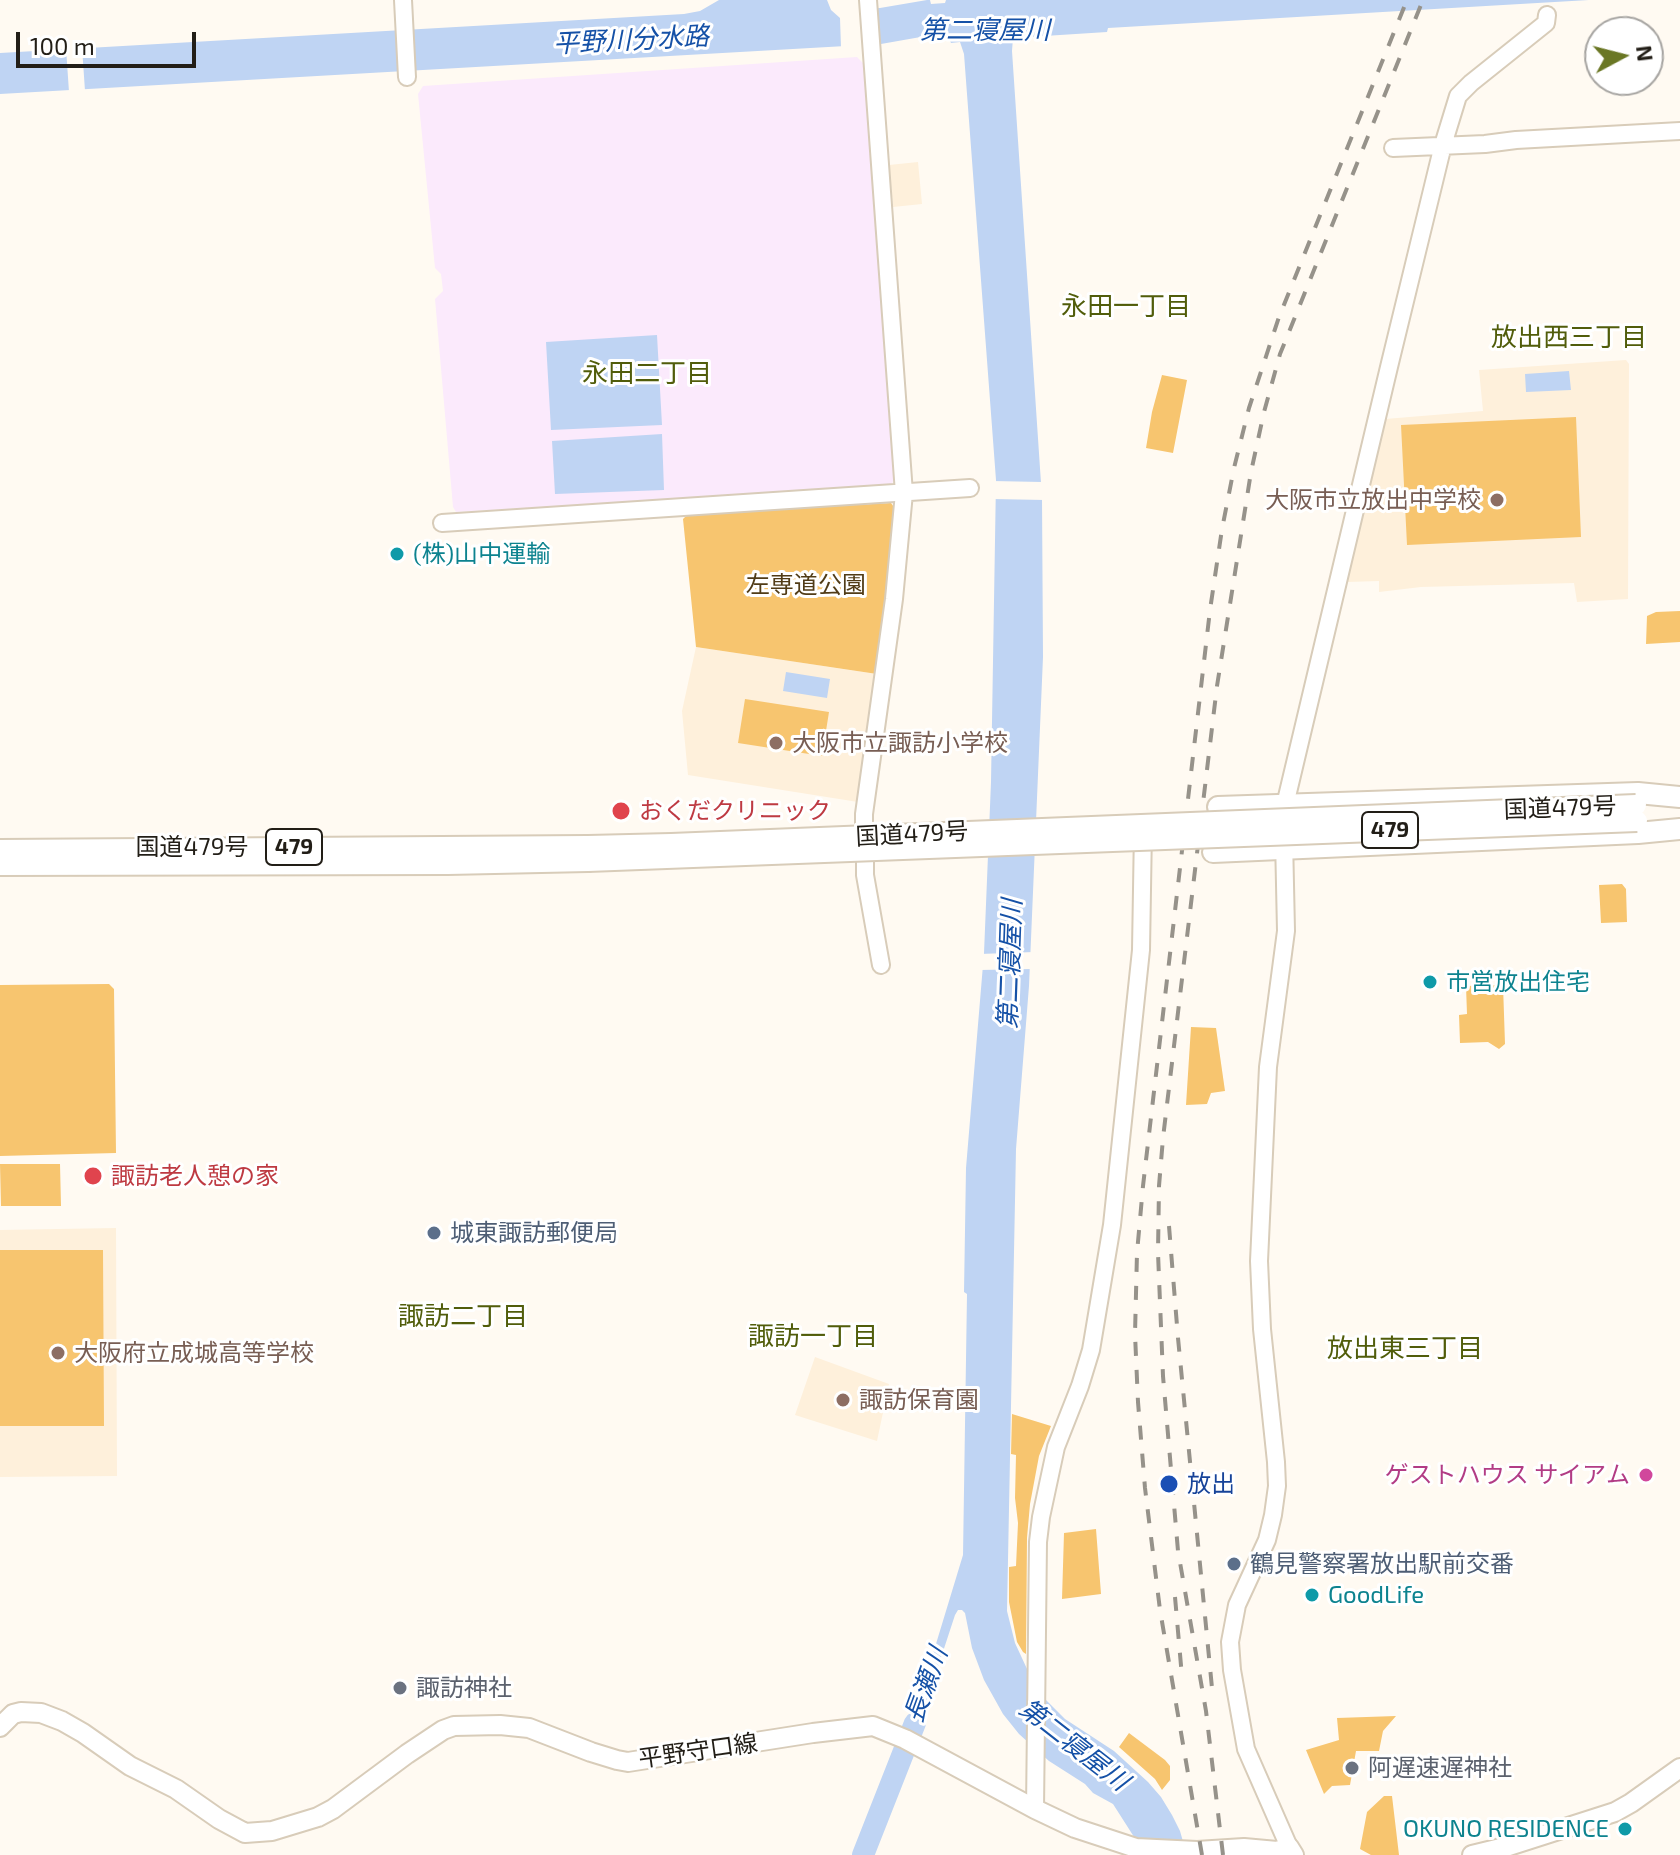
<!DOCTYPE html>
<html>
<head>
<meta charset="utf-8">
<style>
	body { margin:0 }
	#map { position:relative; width:1680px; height:1855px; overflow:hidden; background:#fffaf2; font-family:"Exo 2",sans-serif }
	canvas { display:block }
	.north { position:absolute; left:1584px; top:16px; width:80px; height:80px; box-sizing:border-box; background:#fff; border:2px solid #a7a5a2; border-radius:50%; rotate:83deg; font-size:22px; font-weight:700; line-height:32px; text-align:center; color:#221e17 }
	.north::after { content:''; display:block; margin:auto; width:28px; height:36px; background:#6a7724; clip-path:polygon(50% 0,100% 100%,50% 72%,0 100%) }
	.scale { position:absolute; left:16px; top:32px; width:180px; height:36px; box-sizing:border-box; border:4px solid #221e17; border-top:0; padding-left:10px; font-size:24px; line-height:28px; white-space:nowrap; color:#221e17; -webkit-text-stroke:6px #fff; paint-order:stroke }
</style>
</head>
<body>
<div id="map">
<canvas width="1680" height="1855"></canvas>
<div class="north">N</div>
<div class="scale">100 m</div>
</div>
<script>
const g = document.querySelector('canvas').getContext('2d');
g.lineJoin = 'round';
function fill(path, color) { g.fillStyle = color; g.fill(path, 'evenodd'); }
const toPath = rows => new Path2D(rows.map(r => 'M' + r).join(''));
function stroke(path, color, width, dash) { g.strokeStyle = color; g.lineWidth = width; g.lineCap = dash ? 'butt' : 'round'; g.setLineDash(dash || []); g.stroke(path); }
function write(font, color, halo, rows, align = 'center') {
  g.font = font + ' "Exo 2","Noto Sans JP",sans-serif'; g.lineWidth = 6; g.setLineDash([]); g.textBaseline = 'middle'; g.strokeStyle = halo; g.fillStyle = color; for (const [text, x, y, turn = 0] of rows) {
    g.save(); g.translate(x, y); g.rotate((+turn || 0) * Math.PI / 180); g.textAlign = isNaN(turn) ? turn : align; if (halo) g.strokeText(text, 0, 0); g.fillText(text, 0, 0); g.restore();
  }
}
fill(toPath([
	[918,162,922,204,893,207,889,165],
	[1626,360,1629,364,1628,599,1577,602,1574,583,1421,587,1379,592,1379,581,1347,582,1385,419,1483,411,1479,370],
	[696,647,877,674,858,802,688,775,682,711],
	[116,1228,117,1476,0,1477,0,1230],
	[815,1357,889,1384,877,1441,795,1415]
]), '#fef0db');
fill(toPath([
	[857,57,864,64,895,475,891,487,456,512,453,507,435,299,443,291,441,274,435,268,418,94,423,86]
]), '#fbeafc');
fill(toPath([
	[1162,375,1187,380,1173,453,1146,448,1152,412],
	[1576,417,1581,537,1407,545,1401,425],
	[891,503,896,510,877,674,696,647,683,519,688,514],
	[1680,611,1680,642,1646,644,1647,616,1656,612],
	[745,699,829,712,822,756,738,743],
	[1622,884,1626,889,1627,922,1601,923,1599,885],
	[109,984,114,989,116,1153,0,1156,0,985],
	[1503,985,1505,1044,1499,1049,1488,1042,1460,1043,1459,1015,1467,1014,1466,986],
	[1191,1027,1216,1028,1225,1091,1211,1093,1207,1104,1186,1105],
	[0,1164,60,1164,61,1206,1,1206],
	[0,1250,103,1250,104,1426,0,1426],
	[1012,1414,1051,1426,1039,1456,1030,1504,1027,1538,1026,1654,1023,1652,1017,1642,1009,1602,1009,1567,1016,1566,1018,1523,1015,1498,1016,1455,1011,1454],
	[1096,1529,1101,1594,1062,1599,1064,1533],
	[1396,1716,1383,1731,1379,1751,1356,1751,1350,1785,1332,1786,1324,1794,1306,1750,1339,1740,1337,1718],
	[1129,1733,1165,1760,1170,1766,1170,1780,1162,1790,1155,1779,1119,1747],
	[1384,1796,1392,1796,1399,1855,1371,1855,1360,1849,1367,1812]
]), '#f7c56f');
fill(toPath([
	[719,0,865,0,837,10,880,8,927,0,930,0,931,4,945,3,946,0,1589,0,1108,28,1107,32,1013,38,1012,51,1042,498,1043,657,1029,986,1016,1149,1007,1611,1015,1643,1034,1684,1045,1699,1065,1719,1114,1751,1148,1782,1161,1797,1172,1815,1180,1831,1184,1845,1136,1840,1113,1804,1093,1793,1085,1784,1049,1761,1019,1734,1003,1714,984,1680,972,1648,965,1613,962,1610,958,1610,955,1615,914,1740,908,1736,963,1555,967,1294,964,1292,966,1168,984,953,991,782,996,480,964,54,960,42,951,43,947,34,932,35,881,44,0,94,0,53,684,14,700,11],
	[657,335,662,425,551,430,546,342],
	[1569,371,1571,390,1526,392,1525,374],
	[662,434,664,490,555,494,552,441],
	[786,672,830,679,827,698,783,691]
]), '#bfd4f3');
fill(toPath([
	[827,0,859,0,877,41,882,46,841,48,840,18,831,10],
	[82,47,85,91,69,92,66,48],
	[1045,480,1045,500,992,499,992,481,1042,482],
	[1034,952,1032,969,980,970,980,954]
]), '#fffaf2');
stroke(toPath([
	[863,1855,915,1723]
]), '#bfd4f3', 22);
const tertiary = toPath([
	[403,0,407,77],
	[1393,148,1485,144,1516,140,1680,131],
	[442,523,970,488],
	[1285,814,1285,805,1389,367,1443,145,1458,96,1471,83,1546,23,1547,15],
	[864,828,864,814,894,599,904,493,868,0],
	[1284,838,1286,931,1268,1067,1259,1261,1262,1329,1276,1462,1277,1486,1273,1515,1267,1540,1237,1605,1230,1642,1232,1670,1246,1749,1289,1847],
	[865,859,865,875,881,965],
	[1035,1809,1038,1542,1041,1517,1056,1447,1080,1386,1091,1350,1112,1225,1141,950,1143,829]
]);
const secondary = toPath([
	[0,1727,13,1714,21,1712,41,1713,62,1721,83,1733,130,1766,176,1789,219,1819,245,1833,272,1831,318,1817,333,1809,407,1754,443,1730,454,1726,500,1725,529,1728,591,1752,617,1760,628,1762,813,1733,873,1726,905,1739,1035,1809,1075,1828,1136,1848,1197,1851,1244,1848,1277,1851,1289,1847,1294,1855],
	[1472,1855,1509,1846,1615,1812,1631,1803,1680,1768]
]);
const trunk = toPath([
	[1218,807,1638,793,1680,797],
	[0,850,588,846],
	[1213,852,1638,833,1680,829],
	[0,865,448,864,588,861]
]);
stroke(tertiary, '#d8ccb9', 20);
stroke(secondary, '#d8ccb9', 22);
stroke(trunk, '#d8ccb9', 24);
stroke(tertiary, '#fff', 16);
stroke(secondary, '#fff', 18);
stroke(trunk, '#fff', 20);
stroke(toPath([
	[1169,1226,1178,1338,1212,1688],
	[1175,1597,1182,1677],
	[1202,1855,1160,1610,1145,1488,1138,1402,1135,1334,1137,1253,1143,1186,1210,610,1222,529,1234,468,1249,408,1279,317,1407,0],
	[1223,1855,1206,1711,1178,1551,1163,1376,1158,1253,1159,1186,1163,1138,1217,686,1251,472,1264,412,1280,354,1293,322,1423,0]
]), '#96928a', 4, [14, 14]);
const trunkBridge = toPath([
	[588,846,671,844,1636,805],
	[588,861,1637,821]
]);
stroke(trunkBridge, '#d8ccb9', 24, []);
stroke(trunkBridge, '#fff', 20);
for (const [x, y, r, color] of [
	[1497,500,8,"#8d6e63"],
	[397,554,8,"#0f9aa8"],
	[776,743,8,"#8d6e63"],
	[621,811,10,"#e0444e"],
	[1430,982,8,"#0f9aa8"],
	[93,1176,10,"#e0444e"],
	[434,1233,8,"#5c6f8a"],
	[58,1353,8,"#8d6e63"],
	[843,1400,8,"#8d6e63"],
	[1646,1475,8,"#d1479c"],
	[1169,1484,10,"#1a4fb4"],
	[1234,1564,8,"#5c6f8a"],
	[1312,1595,8,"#0f9aa8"],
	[400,1688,8,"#6b7280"],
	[1352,1768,8,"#6b7280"],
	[1625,1829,8,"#0f9aa8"]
]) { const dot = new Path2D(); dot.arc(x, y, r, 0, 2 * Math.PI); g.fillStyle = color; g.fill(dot); stroke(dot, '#fff', 3); }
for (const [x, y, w] of [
	[1390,830,56],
	[294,847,56]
]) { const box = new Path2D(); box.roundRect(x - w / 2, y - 18, w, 36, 6); g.fillStyle = '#fff'; g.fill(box); stroke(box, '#221e17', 2); }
write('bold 22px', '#221e17', null, [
	["479",1390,830],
	["479",294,847]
]);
write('24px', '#785e54', '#fff', [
	["大阪市立放出中学校",1481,500,"right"],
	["大阪市立諏訪小学校",792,743],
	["大阪府立成城高等学校",74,1353],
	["諏訪保育園",859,1400]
], 'left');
write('24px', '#0d838f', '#fff', [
	["(株)山中運輸",413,554],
	["市営放出住宅",1446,982],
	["GoodLife",1328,1595],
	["OKUNO RESIDENCE",1609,1829,"right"]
], 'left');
write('24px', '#513c17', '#fff', [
	["左専道公園",806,585]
]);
write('24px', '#221e17', '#fff', [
	["国道479号",1560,808,-2],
	["国道479号",912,834,-3],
	["国道479号",192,847],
	["平野守口線",698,1751,-8]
]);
write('24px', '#be3a42', '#fff', [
	["おくだクリニック",639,811],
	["諏訪老人憩の家",111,1176]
], 'left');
write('24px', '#4e5e75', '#fff', [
	["城東諏訪郵便局",450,1233],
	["鶴見警察署放出駅前交番",1250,1564]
], 'left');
write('24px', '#b23c85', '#fff', [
	["ゲストハウス サイアム",1630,1475]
], 'right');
write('24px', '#164399', '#fff', [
	["放出",1187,1484]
], 'left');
write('24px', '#5b616d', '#fff', [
	["諏訪神社",416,1688],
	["阿遅速遅神社",1368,1768]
], 'left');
write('italic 26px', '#1551a7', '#fff', [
	["第二寝屋川",985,30],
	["平野川分水路",631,40,-3],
	["第二寝屋川",1010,964,-88],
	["長瀬川",926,1685,-70],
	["第二寝屋川",1074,1745,38]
]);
write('26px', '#515d0b', '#fff', [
	["永田一丁目",1126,306],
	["放出西三丁目",1569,337],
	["永田二丁目",647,373],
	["諏訪二丁目",463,1316],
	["諏訪一丁目",813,1336],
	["放出東三丁目",1405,1348]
]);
</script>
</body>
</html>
